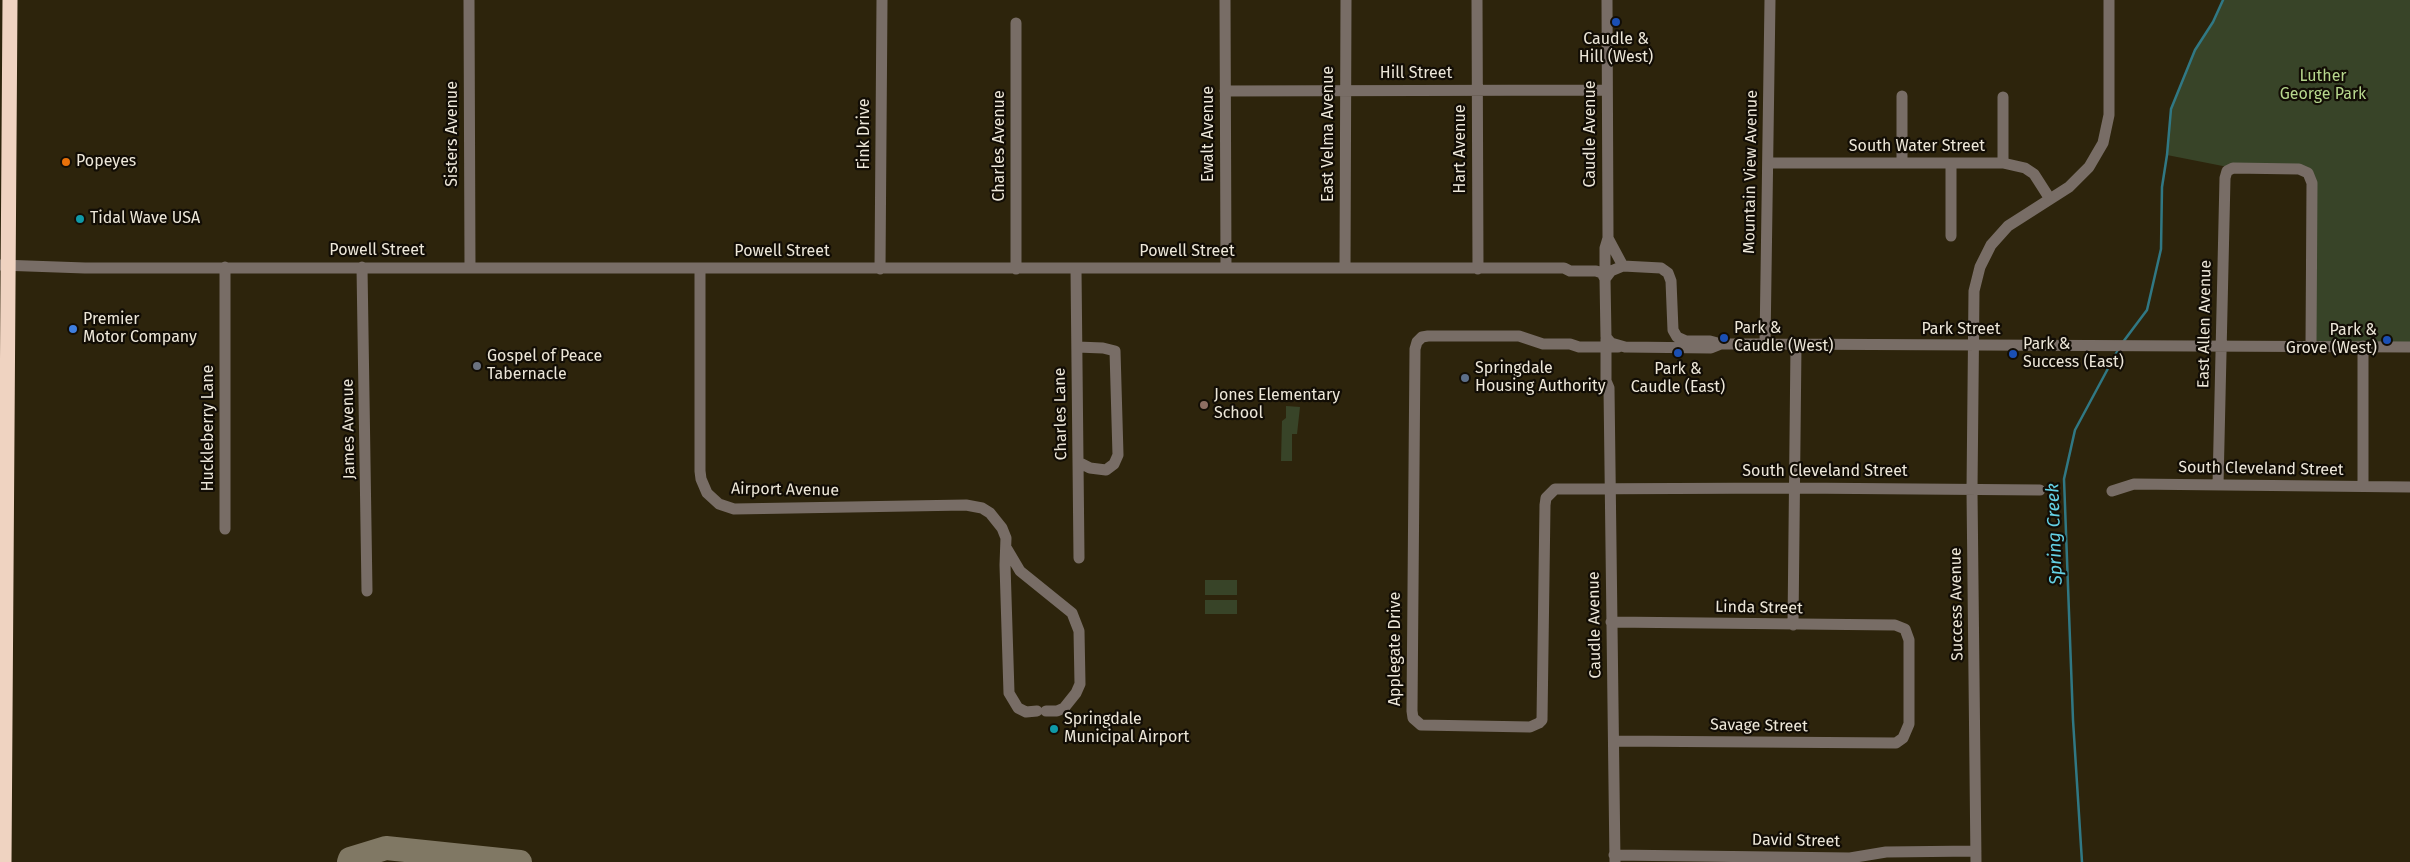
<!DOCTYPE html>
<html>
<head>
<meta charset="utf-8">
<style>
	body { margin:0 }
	canvas { display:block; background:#2d240c }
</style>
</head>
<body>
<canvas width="2410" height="862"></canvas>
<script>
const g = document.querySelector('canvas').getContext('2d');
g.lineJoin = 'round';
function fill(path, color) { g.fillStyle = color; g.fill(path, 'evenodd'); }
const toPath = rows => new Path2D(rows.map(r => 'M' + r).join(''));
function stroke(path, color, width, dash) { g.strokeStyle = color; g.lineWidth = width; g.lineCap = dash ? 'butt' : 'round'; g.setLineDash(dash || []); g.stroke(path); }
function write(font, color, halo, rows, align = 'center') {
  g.font = font + ' "Fira Sans",sans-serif'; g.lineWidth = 4.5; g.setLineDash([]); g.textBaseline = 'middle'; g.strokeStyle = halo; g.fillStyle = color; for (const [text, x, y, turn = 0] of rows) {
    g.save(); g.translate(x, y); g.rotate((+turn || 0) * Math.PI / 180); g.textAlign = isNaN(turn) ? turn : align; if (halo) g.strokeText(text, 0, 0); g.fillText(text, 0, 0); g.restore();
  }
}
fill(toPath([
	[2223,0,2410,0,2410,347,2311,345,2308,173,2233,168,2167,155,2171,109,2195,50,2213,22],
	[1286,406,1300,407,1297,434,1292,434,1292,461,1281,461,1282,421,1286,418],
	[1205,580,1237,580,1237,595,1205,595],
	[1205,600,1237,600,1237,614,1205,614]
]), '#384428');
stroke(toPath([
	[2123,342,2147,310,2161,249,2162,187,2167,155,2171,109,2195,50,2213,22,2223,0],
	[2082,862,2073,720,2064,479,2075,430,2119,348]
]), '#307884', 2.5);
stroke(toPath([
	[349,862,350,859,386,848,520,862]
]), '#807864', 24);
stroke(toPath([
	[469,0,470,267],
	[1225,0,1226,268],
	[1477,0,1478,269],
	[1225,91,1607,90],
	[2003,97,2003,163],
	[1768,163,2003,163,2025,168,2034,174,2050,199],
	[1902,163,1902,96],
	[1951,236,1951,163],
	[1608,238,1623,266],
	[0,265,85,268,1564,268,1570,271,1596,271,1602,273,1605,279],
	[362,267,367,591],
	[700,268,700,471,701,479,707,493,719,504,734,509,966,505,982,508,990,513,1002,528,1006,538,1005,565,1009,693,1018,708,1026,712,1037,711],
	[1345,268,1346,0],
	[880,269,882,0],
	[1016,269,1016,23],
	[1076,269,1079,558],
	[1605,279,1605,248,1608,238,1607,0],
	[1606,339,1606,381,1609,388,1615,862],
	[1721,344,1710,341,1686,341,1677,337,1673,330,1671,281,1668,273,1661,268,1623,266,1611,271,1605,279,1606,337,1611,343,1625,347,1711,348,1721,344,1765,344,2410,347],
	[1765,344,1770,0],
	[1077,347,1103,348,1115,351,1118,455,1114,464,1106,470,1090,468,1078,462],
	[1618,347,1579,347,1570,344,1543,344,1519,336,1428,336,1422,337,1417,342,1415,349,1412,711,1413,718,1421,725,1530,727,1539,723,1542,720,1545,505,1546,498,1555,489,1795,488,2040,490],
	[2218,485,2225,178,2227,171,2233,168,2299,169,2308,173,2312,183,2311,345],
	[2363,486,2363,346],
	[2112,491,2134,484,2410,487],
	[225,529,225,267],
	[1007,549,1020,571,1072,613,1079,631,1080,684,1076,693,1064,708,1057,711,1046,711],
	[1611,622,1895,625,1905,629,1909,640,1909,724,1903,738,1896,743,1614,741],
	[1793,625,1796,345],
	[1614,855,1850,858,1886,852,1976,851],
	[1976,862,1972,490,1974,291,1980,267,1991,245,2008,226,2069,187,2089,167,2103,143,2109,115,2109,0]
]), '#786d66', 11);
stroke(toPath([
	[4,862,10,0]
]), '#efd3c1', 15);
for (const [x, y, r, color] of [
	[1616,22,5,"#1a4fb4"],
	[66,162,5,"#e8710a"],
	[80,219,5,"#0f9aa8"],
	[73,329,5,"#3f7fe0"],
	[1724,338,5,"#1a4fb4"],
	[2387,340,5,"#1a4fb4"],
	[1678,353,5,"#1a4fb4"],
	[2013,354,5,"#1a4fb4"],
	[477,366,5,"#6b7280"],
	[1465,378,5,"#5c6f8a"],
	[1204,405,5,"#8d6e63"],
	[1054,729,5,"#0f9aa8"]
]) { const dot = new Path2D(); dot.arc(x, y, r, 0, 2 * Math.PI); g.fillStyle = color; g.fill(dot); stroke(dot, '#120d05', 2); }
write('16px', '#ede7d9', '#120d05', [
	["Caudle &",1616,40,"center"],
	["Hill (West)",1616,58,"center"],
	["Popeyes",76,162],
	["Tidal Wave USA",90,219],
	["Premier",83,320],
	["Motor Company",83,338],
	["Park &",1734,329],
	["Caudle (West)",1734,347],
	["Park &",2377,331,"right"],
	["Grove (West)",2377,349,"right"],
	["Park &",2023,345],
	["Success (East)",2023,363],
	["Gospel of Peace",487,357],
	["Tabernacle",487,375],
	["Springdale",1475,369],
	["Housing Authority",1475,387],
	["Park &",1678,370,"center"],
	["Caudle (East)",1678,388,"center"],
	["Jones Elementary",1214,396],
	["School",1214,414],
	["Springdale",1064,720],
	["Municipal Airport",1064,738]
], 'left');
write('16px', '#ede7d9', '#120d05', [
	["Hill Street",1416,74],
	["Sisters Avenue",453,134,-90],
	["Fink Drive",865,134,-90],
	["Ewalt Avenue",1209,134,-90],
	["East Velma Avenue",1329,134,-90],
	["Caudle Avenue",1591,134,-90],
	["Charles Avenue",1000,146,-90],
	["South Water Street",1917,147],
	["Hart Avenue",1461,149,-90],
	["Mountain View Avenue",1751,172,-89],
	["Powell Street",377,251],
	["Powell Street",782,252],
	["Powell Street",1187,252],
	["East Allen Avenue",2205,324,-89],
	["Park Street",1961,330],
	["Charles Lane",1061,414,-91],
	["Huckleberry Lane",209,428,-90],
	["James Avenue",349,429,-91],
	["South Cleveland Street",2261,469,1],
	["South Cleveland Street",1825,472],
	["Airport Avenue",785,490,1],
	["Success Avenue",1957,604,-91],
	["Linda Street",1759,608,1],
	["Caudle Avenue",1595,625,-91],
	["Applegate Drive",1396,649,-90],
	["Savage Street",1759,726,1],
	["David Street",1796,841,1]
]);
write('16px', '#b7d78d', '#120d05', [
	["Luther",2323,77],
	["George Park",2323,95]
]);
write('italic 18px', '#64d1e5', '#120d05', [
	["Spring Creek",2055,534,-92]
]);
</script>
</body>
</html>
